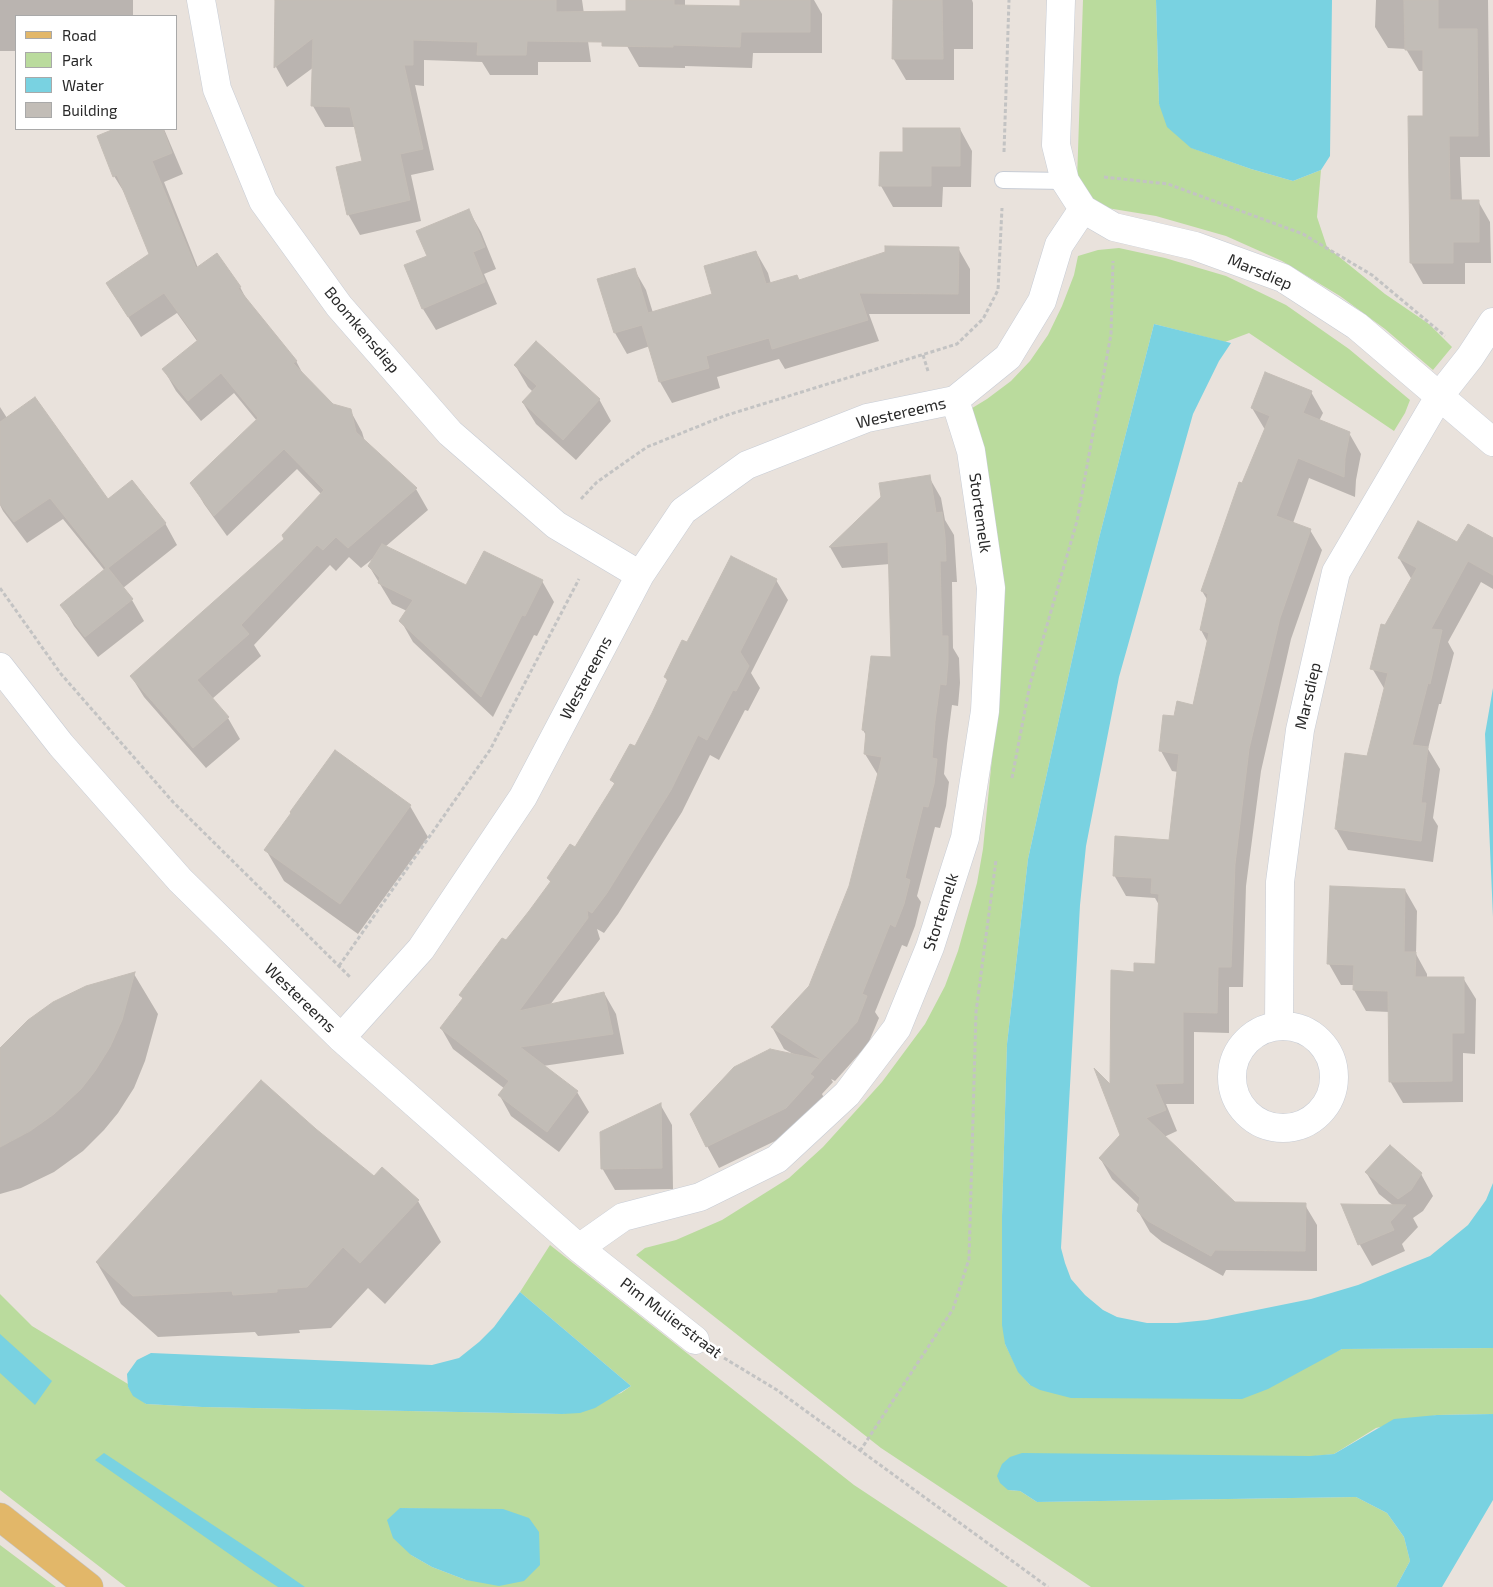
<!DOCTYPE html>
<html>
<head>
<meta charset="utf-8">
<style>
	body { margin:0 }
	#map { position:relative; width:1493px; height:1587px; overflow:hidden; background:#e9e2dc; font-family:"Exo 2",sans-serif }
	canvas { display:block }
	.legend { position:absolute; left:15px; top:15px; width:162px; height:115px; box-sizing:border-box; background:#fff; border:1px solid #a9a9a9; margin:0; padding:6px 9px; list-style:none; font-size:15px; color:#292929 }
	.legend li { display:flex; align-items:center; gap:10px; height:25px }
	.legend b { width:25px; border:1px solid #a9a9a9 }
</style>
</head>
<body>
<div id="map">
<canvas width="1493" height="1587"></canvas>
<ul class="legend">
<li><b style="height:6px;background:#e2b769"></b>Road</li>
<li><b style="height:14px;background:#badb9d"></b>Park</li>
<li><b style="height:14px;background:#79d2e1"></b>Water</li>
<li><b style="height:14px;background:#c2bdb7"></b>Building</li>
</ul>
</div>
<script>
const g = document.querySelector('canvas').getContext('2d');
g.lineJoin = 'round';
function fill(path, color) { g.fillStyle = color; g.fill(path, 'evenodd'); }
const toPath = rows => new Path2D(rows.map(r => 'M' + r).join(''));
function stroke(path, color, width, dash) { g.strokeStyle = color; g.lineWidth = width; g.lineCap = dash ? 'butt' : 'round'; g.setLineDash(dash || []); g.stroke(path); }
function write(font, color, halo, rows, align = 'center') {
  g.font = font + ' "Exo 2",sans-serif'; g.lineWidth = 5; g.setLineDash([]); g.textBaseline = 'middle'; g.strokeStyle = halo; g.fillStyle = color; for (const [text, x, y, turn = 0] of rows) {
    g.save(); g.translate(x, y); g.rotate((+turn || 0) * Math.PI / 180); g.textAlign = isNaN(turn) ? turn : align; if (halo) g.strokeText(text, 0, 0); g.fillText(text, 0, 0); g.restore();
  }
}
fill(toPath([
	[1083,0,1156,0,1159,104,1192,148,1251,169,1293,181,1321,170,1317,217,1327,247,1385,294,1429,324,1452,347,1433,370,1385,329,1340,296,1282,261,1226,236,1156,216,1107,208,1087,199,1077,181],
	[1119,248,1165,258,1226,276,1286,305,1349,349,1410,400,1405,413,1394,431,1249,333,1225,342,1154,324,1098,542,1028,859,1007,1044,1002,1216,1005,1344,1019,1372,1030,1385,1327,1356,1342,1349,1493,1348,1493,1414,1437,1415,1376,1428,1334,1454,1008,1490,1020,1491,1037,1502,1356,1497,1387,1513,1404,1537,1410,1561,1396,1587,1091,1587,881,1448,636,1255,645,1248,676,1240,722,1220,789,1178,823,1147,882,1082,925,1024,945,986,958,951,977,883,983,849,993,748,995,675,969,410,987,399,1011,381,1030,361,1048,335,1062,306,1074,275,1078,256,1098,250],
	[550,1245,854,1485,1008,1587,126,1587,0,1490,0,1294,32,1326,128,1384,128,1387,146,1404,202,1407,562,1414,621,1393,631,1386,520,1292],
	[400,1508,453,1510,466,1580,432,1567,411,1555],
	[0,1545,56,1587,0,1587]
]), '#badb9d');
fill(toPath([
	[1156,0,1332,0,1330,156,1321,170,1293,181,1251,169,1191,148,1167,127,1159,104],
	[1154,324,1231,343,1219,361,1193,414,1119,677,1086,846,1080,905,1061,1248,1065,1263,1071,1279,1085,1295,1103,1310,1117,1317,1147,1323,1177,1323,1207,1320,1311,1299,1358,1285,1430,1256,1468,1225,1486,1200,1493,1183,1493,1348,1342,1349,1268,1389,1242,1399,1071,1398,1040,1390,1030,1385,1018,1372,1005,1344,1002,1325,1002,1216,1007,1044,1028,859,1098,542],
	[1493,688,1493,917,1485,734],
	[520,1292,631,1386,595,1408,580,1413,562,1414,202,1407,146,1404,133,1396,128,1387,127,1374,137,1360,151,1353,432,1365,459,1358,479,1342,494,1327],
	[0,1334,52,1381,35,1405,0,1373],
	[1493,1414,1493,1500,1442,1587,1396,1587,1410,1561,1404,1537,1387,1513,1356,1497,1037,1502,1020,1491,1008,1490,1000,1483,997,1476,1002,1464,1010,1457,1022,1453,1310,1456,1334,1454,1394,1419,1437,1415],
	[104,1453,263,1558,305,1587,278,1587,255,1572,95,1460],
	[400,1508,503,1509,529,1518,539,1532,540,1565,524,1581,499,1586,466,1580,432,1567,411,1555,393,1538,387,1520]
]), '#79d2e1');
fill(toPath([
	[0,0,133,0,133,16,16,16,16,51,0,51],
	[276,0,582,0,591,62,538,62,538,75,490,75,482,62,424,60,424,86,415,85,434,170,411,175,421,221,360,235,348,214,363,162,355,127,325,127,313,106,314,67,287,87,276,67],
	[627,0,685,0,685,7,742,7,742,0,814,0,822,14,822,53,753,53,752,68,685,66,685,68,639,67,627,46],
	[894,0,972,0,973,3,973,49,954,49,954,80,906,80,893,58],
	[1376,0,1488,0,1490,157,1460,157,1462,201,1478,201,1490,222,1491,263,1465,263,1465,284,1423,284,1411,263,1424,117,1424,71,1419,71,1406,49,1388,48,1375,27],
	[117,129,164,129,183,174,164,182,198,268,240,287,249,304,296,361,304,376,333,405,350,410,362,432,365,442,416,489,428,510,385,547,467,587,542,581,554,602,537,636,534,635,493,717,413,642,401,621,407,611,392,604,369,566,375,557,361,568,349,557,336,571,330,565,254,645,261,656,212,699,228,718,240,739,206,768,144,697,131,676,285,540,322,495,297,469,227,536,204,504,192,483,257,421,234,393,201,421,176,391,164,370,197,341,177,313,141,337,107,284,150,255,127,197,114,176,99,136],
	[960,129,972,151,971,187,943,187,942,207,893,207,881,186,904,153],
	[469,211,481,232,496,269,484,274,497,304,436,330,423,309,405,266,428,257],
	[958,248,970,269,970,314,869,314,879,341,785,369,779,359,717,377,720,388,672,403,660,382,650,346,627,354,615,333,599,280,634,269,646,290,653,313,714,295,756,252,768,273,771,284,799,281],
	[515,365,599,399,611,421,576,460,536,424,523,403,533,392,528,387],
	[1311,392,1323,413,1319,421,1349,433,1361,454,1356,480,1355,497,1309,478,1293,523,1310,530,1322,550,1291,639,1261,771,1246,886,1243,987,1229,987,1229,1033,1194,1032,1194,1104,1166,1104,1177,1131,1164,1137,1234,1204,1305,1205,1317,1225,1317,1271,1226,1270,1223,1276,1162,1242,1150,1232,1138,1211,1139,1205,1112,1179,1100,1158,1122,1135,1112,1087,1135,973,1156,965,1159,905,1155,898,1126,896,1114,875,1170,841,1178,772,1172,771,1161,751,1175,718,1193,706,1208,643,1201,630,1208,601,1202,591,1266,429,1264,428,1252,408],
	[0,407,7,418,108,501,165,523,177,545,123,588,132,600,144,621,98,657,74,626,62,605,105,571,63,519,27,543,3,511,0,505],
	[929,477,941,498,945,520,954,535,957,582,952,582,953,648,959,658,960,683,958,706,952,705,947,744,944,774,949,782,946,806,940,828,935,827,917,896,921,902,915,926,907,947,902,945,875,1012,879,1018,868,1044,835,1081,831,1079,833,1082,822,1094,825,1100,798,1130,719,1168,707,1146,795,1055,784,1049,772,1027,810,987,851,886,878,775,865,754,867,737,863,730,893,659,890,564,842,568,830,547,883,498],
	[1493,539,1493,589,1481,582,1448,642,1454,653,1441,704,1439,704,1428,749,1440,769,1433,818,1438,826,1433,862,1348,850,1336,829,1368,757,1385,690,1372,668,1386,627,1412,580,1399,558,1458,544],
	[776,580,788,600,751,673,760,688,748,711,745,710,719,760,710,755,682,812,618,914,604,933,597,929,600,939,550,1005,604,993,616,1014,624,1054,543,1066,577,1092,589,1112,559,1152,511,1116,500,1096,505,1089,453,1049,441,1028,463,1000,461,995,507,942,551,883,548,878,575,848,615,785,612,780,636,748,668,682,665,677,688,644],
	[410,806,428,837,358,934,284,881,266,850],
	[1405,890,1417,911,1416,954,1427,974,1427,978,1463,978,1476,999,1475,1054,1463,1053,1463,1102,1403,1103,1390,1081,1390,1012,1366,1011,1354,990,1354,985,1341,985,1329,964],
	[134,974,158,1014,145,1061,134,1088,118,1113,104,1130,83,1151,54,1172,21,1188,0,1194,0,1051],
	[660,1104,672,1125,673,1189,615,1190,602,1168],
	[315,1130,374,1178,418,1201,441,1242,385,1304,368,1288,331,1328,299,1330,300,1333,258,1336,255,1332,158,1337,121,1304,97,1263],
	[1366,1172,1421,1174,1433,1196,1423,1211,1413,1218,1418,1227,1402,1244,1405,1251,1372,1266,1360,1245,1342,1205,1394,1206,1379,1194]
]), '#0003');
const building = toPath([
	[275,0,556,0,556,12,626,11,626,0,674,0,674,5,740,6,740,0,810,0,810,32,741,32,740,47,673,45,673,47,602,46,602,42,527,41,526,55,477,55,478,42,413,40,413,65,404,65,423,149,400,154,410,200,347,215,336,167,362,161,350,107,311,106,313,38,274,68,275,0],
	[893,0,942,0,943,59,892,59,893,0],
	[1404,0,1438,0,1438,29,1477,29,1478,136,1449,136,1450,200,1479,200,1479,242,1453,242,1453,263,1410,263,1408,116,1423,116,1423,50,1405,50,1404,0],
	[903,128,960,128,960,166,931,166,931,186,879,186,880,152,903,152,903,128],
	[114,129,163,129,172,153,152,161,196,268,217,253,241,287,238,288,297,361,293,363,333,404,351,409,356,432,417,488,348,548,336,537,323,550,317,545,241,625,249,634,197,680,229,717,193,748,130,676,284,539,282,535,324,490,284,449,214,516,190,483,258,418,221,373,188,401,162,369,198,340,164,293,128,317,106,283,149,254,117,175,113,177,97,136,114,129],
	[469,209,485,247,473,252,485,282,422,309,404,265,427,256,416,231,469,209],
	[885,246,959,247,958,294,859,293,868,320,772,349,769,338,706,356,709,368,659,382,642,325,614,333,597,279,635,268,648,313,712,294,704,266,756,251,766,284,797,275,799,280,885,252,885,246],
	[536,341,600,399,563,440,522,402,537,386,514,365,536,341],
	[1265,372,1312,391,1303,413,1350,432,1345,458,1344,477,1298,458,1276,516,1311,529,1280,618,1249,749,1235,864,1231,967,1218,967,1217,1013,1183,1012,1183,1083,1155,1084,1166,1110,1146,1118,1235,1202,1306,1203,1305,1251,1215,1250,1211,1256,1148,1221,1137,1211,1140,1198,1099,1158,1120,1135,1094,1068,1110,1084,1111,970,1134,972,1134,963,1155,964,1159,894,1151,893,1152,878,1113,876,1115,836,1169,840,1179,754,1159,751,1163,715,1174,716,1177,701,1193,705,1209,633,1200,630,1208,594,1201,591,1239,482,1242,483,1270,416,1251,408,1265,372],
	[35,397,108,499,132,480,166,523,108,568,133,599,85,637,60,605,106,568,50,498,14,522,0,504,0,422,35,397],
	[930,475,936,513,942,512,945,537,946,561,940,561,941,599,942,636,948,636,948,660,946,685,940,684,935,721,932,758,937,759,934,784,928,807,923,806,905,878,910,880,904,904,895,927,890,924,862,994,867,996,857,1022,822,1060,771,1027,809,986,849,886,882,757,864,754,866,731,862,730,871,656,891,657,888,542,829,547,881,497,879,483,930,475],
	[1418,521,1457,542,1468,524,1493,538,1493,575,1468,561,1431,629,1442,630,1430,684,1428,683,1412,745,1428,747,1421,803,1426,803,1421,841,1335,829,1345,753,1367,756,1388,673,1370,669,1381,624,1385,625,1417,568,1398,558,1418,521],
	[382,544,466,585,484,551,543,580,525,616,522,615,481,697,399,621,413,600,378,583,380,578,368,566,382,544],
	[731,556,777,579,740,652,749,666,736,691,733,690,707,740,698,735,671,790,607,893,592,913,587,910,588,918,519,1011,604,992,613,1034,520,1047,578,1091,547,1132,498,1095,509,1081,440,1028,463,998,459,995,502,938,506,940,529,911,551,881,547,878,570,844,575,847,615,783,610,780,630,744,635,746,652,713,668,679,664,677,682,640,687,642,731,556],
	[335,750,411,805,340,904,264,850,291,813,290,812,335,750],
	[1330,886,1405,889,1404,952,1416,952,1415,977,1464,977,1464,1033,1452,1033,1452,1081,1389,1082,1388,991,1353,990,1354,965,1327,964,1330,886],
	[135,972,122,1020,110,1047,95,1071,81,1089,54,1114,30,1131,0,1147,0,1048,28,1020,53,1002,86,986,135,972],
	[770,1049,822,1060,810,1074,814,1077,786,1108,706,1147,690,1114,734,1067,770,1049],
	[261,1080,316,1129,374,1176,382,1167,419,1200,360,1263,343,1247,307,1287,277,1289,277,1292,233,1295,232,1291,133,1296,96,1262,261,1080],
	[661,1103,662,1168,601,1169,600,1132,661,1103],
	[1390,1145,1422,1173,1411,1190,1398,1199,1365,1172,1390,1145],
	[1341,1204,1406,1205,1390,1222,1394,1230,1358,1245,1341,1204]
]);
fill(building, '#c2bdb7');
stroke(building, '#c4bdb6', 1);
const service = toPath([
	[1003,180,1065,181]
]);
const minor = toPath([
	[201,0,217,89,263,201,339,306,450,433,556,525,640,575],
	[1061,0,1056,145,1065,181,1083,209,1114,227,1195,246,1283,278,1357,326,1493,442],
	[0,667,61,745,180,880,341,1038,579,1248,695,1340],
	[1279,1025,1280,882,1300,730,1336,572,1440,395,1470,357,1493,322],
	'1232 1077a51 51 0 1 1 102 0a51 51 0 1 1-102 0Z',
	[341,1038,421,949,523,797,640,575,683,511,747,465,867,418,955,400,1008,357,1042,301,1059,245,1083,209],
	[579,1248,623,1217,700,1197,777,1159,847,1094,897,1028,930,947,965,838,985,711,991,588,971,451,955,400]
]);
const primary = toPath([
	[0,1517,89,1587]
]);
stroke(service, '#c7ccd5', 18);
stroke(minor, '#c7ccd5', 29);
stroke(primary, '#c3c3c3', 29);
stroke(toPath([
	[1004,152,1009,0],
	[1104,177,1168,184,1303,234,1372,275,1445,336],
	[923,355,928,371],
	[581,499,597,482,647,447,724,416,957,344,983,319,998,290,1002,208],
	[0,588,61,674,173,802,350,977],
	[1012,778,1030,684,1077,521,1111,334,1113,261],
	[339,966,490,750,579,579],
	[724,1358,777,1390,1048,1587],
	[860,1451,953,1309,969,1259,976,1012,996,860]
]), '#c3c3c3', 3, [4, 2.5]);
stroke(service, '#fff', 16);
stroke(minor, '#fff', 28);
stroke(primary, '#e2b769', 28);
write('16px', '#292929', '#fff', [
	["Marsdiep",1260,272,23],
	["Boomkensdiep",362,330,50],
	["Westereems",901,413,-13],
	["Stortemelk",980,513,82],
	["Westereems",586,678,-62],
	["Marsdiep",1308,696,-77],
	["Stortemelk",941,912,-72],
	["Westereems",300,998,44],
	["Pim Mulierstraat",671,1318,37]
]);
</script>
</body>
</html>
